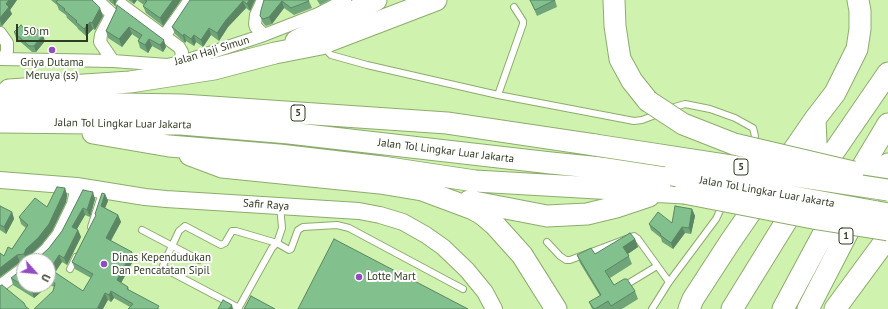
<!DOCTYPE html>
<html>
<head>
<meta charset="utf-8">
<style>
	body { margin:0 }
	#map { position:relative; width:888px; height:309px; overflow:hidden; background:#d0f2af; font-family:"PT Sans",sans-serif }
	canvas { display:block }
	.north { position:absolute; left:16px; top:253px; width:40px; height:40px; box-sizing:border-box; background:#fff; border:1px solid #acb1a6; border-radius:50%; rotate:117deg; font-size:11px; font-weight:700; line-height:16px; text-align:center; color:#2f3c21 }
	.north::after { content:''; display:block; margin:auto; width:14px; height:18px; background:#934cc0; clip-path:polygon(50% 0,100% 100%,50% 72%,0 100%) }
	.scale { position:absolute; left:16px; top:24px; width:72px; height:18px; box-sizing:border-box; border:2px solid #2f3c21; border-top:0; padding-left:5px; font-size:12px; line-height:14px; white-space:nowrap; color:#2f3c21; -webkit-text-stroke:3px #fff; paint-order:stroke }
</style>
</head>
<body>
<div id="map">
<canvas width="888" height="309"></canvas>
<div class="north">U</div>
<div class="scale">50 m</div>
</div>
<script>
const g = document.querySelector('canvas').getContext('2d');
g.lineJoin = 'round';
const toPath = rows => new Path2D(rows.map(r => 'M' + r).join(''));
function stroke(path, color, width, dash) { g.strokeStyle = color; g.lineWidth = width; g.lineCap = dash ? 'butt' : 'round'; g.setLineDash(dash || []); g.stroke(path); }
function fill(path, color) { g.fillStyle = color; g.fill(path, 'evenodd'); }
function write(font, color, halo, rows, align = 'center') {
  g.font = font + ' "PT Sans",sans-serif'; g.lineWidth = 4; g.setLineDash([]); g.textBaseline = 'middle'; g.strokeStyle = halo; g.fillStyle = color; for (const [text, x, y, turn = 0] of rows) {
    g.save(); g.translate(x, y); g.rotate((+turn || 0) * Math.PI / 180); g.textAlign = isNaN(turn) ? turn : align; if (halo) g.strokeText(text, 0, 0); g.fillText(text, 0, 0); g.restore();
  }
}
const lane = toPath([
	[323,47,331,55,367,65,498,95,634,121,642,120,658,114],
	[498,95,523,24,523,21,514,7],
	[668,109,685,104,710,109,735,118,753,128,755,136,752,145],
	[91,227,101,196,101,190],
	[142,230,199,260],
	[547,242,560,256,566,260,570,260,634,236,638,239,669,282],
	[70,269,76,257],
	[629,283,657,266],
	[239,308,167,270,163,266,164,263,179,231,185,226,221,245,225,243,232,231,236,231,277,243,282,228,280,206],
	[238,309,272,248,277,243,289,250,291,249,298,230,303,227,337,225,349,228,463,289],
	[652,309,669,282,716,219,723,204]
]);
const street = toPath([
	[97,0,112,14,101,35,100,42,113,61],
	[263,0,256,15,255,24,256,27,264,35],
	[122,5,179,47,182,52,180,62],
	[0,33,7,43,7,51,4,59],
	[165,35,190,0],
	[0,59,113,61,167,65,185,61,264,35,318,14,345,0],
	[34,261,46,250,58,235,73,204,77,186],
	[0,286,24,268]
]);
const secondary = toPath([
	[0,180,77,186,145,197,166,199,359,211,380,215,403,222,426,235,443,247,467,270,485,292,494,309]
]);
const highway = toPath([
	[614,0,615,26,620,59,632,81,648,101],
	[296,41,376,0],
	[9,90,130,82,214,69,275,53,321,44,436,0],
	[0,102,182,105,447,123,595,145],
	[815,119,816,143,819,172],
	[0,122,181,124,289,133,551,163,672,175],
	[93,133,169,146,279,155,382,167,475,181,684,193],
	[190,155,222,167,380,183,422,190,473,209,482,214,495,225,522,255,556,309],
	[469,201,547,216,587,214,616,207,649,196],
	[689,309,693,299,730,242,815,119,835,93,857,49,860,29,860,11,858,0],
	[732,309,787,220,888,73],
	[783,309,834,214,888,124],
	[808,309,853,222,888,164],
	[835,309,888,237]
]);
stroke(lane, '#8dac6c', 8);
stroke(street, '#8dac6c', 14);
stroke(secondary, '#8dac6c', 18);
stroke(highway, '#8dac6c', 23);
stroke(lane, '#fff', 6);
stroke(street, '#fff', 12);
stroke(secondary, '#fff', 16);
stroke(highway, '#fff', 21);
const highwayBridge = toPath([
	[648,101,683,124,734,144,853,172],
	[595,145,888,190],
	[672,175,888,214],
	[684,193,818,219,888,230]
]);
stroke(highwayBridge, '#8dac6c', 23, []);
stroke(highwayBridge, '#fff', 21);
fill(toPath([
	[0,0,17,0,10,10,12,14,2,26,0,26],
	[51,0,92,0,103,16,95,30,93,29,86,36,78,29,77,27,67,18,66,15,59,10,57,5],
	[108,0,117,0,116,1,115,6],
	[128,0,181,0,163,26,146,13,143,6,144,5,137,0,134,4],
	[190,0,255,0,250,11,246,8,228,27,219,41,211,35,203,47,196,42,194,46,186,41,185,43,175,34,172,27],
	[264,0,309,1,312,8,294,15,284,8,272,24,266,26,263,23,260,16],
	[317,0,330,0,320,5],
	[530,0,555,0,557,7,537,16],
	[116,10,166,47,163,52,152,46,148,53,140,48,138,41,139,39,132,34,122,47,108,38,106,31],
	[14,32,45,41,36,52,32,52,16,38],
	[65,188,67,195,66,202,52,231,41,245,29,256,27,261,20,262,0,277,0,253,4,256,12,249,26,228,21,224,19,217,47,207],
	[83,190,95,199,90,217,85,215,77,229,78,230,81,237,67,265,62,262,55,273,83,291,91,278,75,269,72,262,96,216,95,214,105,194,108,201,105,208,118,215,121,222,111,241,132,252,134,259,121,283,128,287,129,290,160,309,130,307,114,298,111,302,108,300,53,291,54,287,52,286,48,286,34,298,13,285,11,278,24,285,48,285,48,261,36,260,49,248,62,231],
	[0,206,12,212,14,219,6,234,0,230],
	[692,209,695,216,691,234,685,233,673,249,662,242,661,238,651,230,649,224,672,223],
	[635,239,638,247,628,254,632,264,610,278,614,285,635,291,638,299,622,309,592,309,589,302,600,296,580,263,577,255,595,254]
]), '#70a57a');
fill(toPath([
	[9,0,17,0,10,10,12,14,2,26,0,20,0,18,6,4],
	[113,0,117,0,116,1,115,6],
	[132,0,137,0,134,4],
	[173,0,181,0,163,26,160,18],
	[249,0,255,0,250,11,247,4],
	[243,1,246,8,228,27,219,41,217,33,226,20],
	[282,1,284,8,272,24,269,17],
	[100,8,103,16,95,30,92,23],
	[90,22,93,29,86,36,84,29],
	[129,27,132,34,122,47,119,39],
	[209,28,211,35,203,47,201,40],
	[184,34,186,41,185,43,183,36],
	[43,35,45,41,36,52,34,46],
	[194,35,196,42,194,46,191,39],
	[149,39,152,46,148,53,145,45],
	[164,40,166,47,163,52,160,45],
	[65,188,67,195,66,202,52,231,41,245,29,256,27,261,24,254,26,249],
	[93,192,95,199,90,217,87,210],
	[105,194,108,201,103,213,101,206],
	[83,208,85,215,74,234,72,227],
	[692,209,695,216,691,234,689,228],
	[12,212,14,219,6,234,4,227],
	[118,215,121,222,108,245,106,238],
	[682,227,685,233,673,249,671,243],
	[78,230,81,237,67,265,64,258],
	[635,239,638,247,626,255,623,247],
	[132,252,134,259,119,287,117,280],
	[17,255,20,262,0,277,0,268],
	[59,255,62,262,52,276,50,269],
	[38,285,47,285,48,286,34,298,32,291],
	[111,291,114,298,111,302,109,295],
	[105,293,108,300,103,309,97,309],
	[232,305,233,309,229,309]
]), '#5b8663');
const building = toPath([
	[0,0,9,0,6,4,9,7,0,18,0,0],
	[58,0,92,0,100,8,92,23,90,22,84,29,76,22,77,21,64,10,65,9,56,2,58,0],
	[145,0,173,0,160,18,143,6,147,1,145,0],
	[190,0,249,0,247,4,243,1,226,20,217,33,209,28,201,40,194,35,191,39,184,34,183,36,172,27,190,0],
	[264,0,308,0,309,1,291,8,282,1,269,17,263,19,260,16,261,10,264,0],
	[530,0,555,0,535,10,530,0],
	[117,5,164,40,160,45,149,39,145,45,138,41,142,35,129,27,119,39,106,31,116,10,117,5],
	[21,25,30,35,36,28,43,35,34,46,29,46,14,32,21,25],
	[57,187,65,188,63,194,49,224,38,238,26,249,24,254,17,255,0,268,0,253,4,256,8,247,12,249,28,225,19,217,35,198,47,207,57,187],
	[83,190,93,192,87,210,83,208,72,227,78,230,64,258,59,255,50,269,83,291,93,274,72,262,96,215,95,214,102,193,105,194,101,206,118,215,106,238,132,252,117,280,128,287,127,289,159,306,157,309,128,309,133,304,111,291,109,295,105,293,97,309,34,309,53,291,55,284,53,281,48,279,48,261,33,261,36,260,49,248,62,231,83,190],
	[0,206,12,212,4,227,0,225,0,206],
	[675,206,692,209,689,228,682,227,671,243,660,235,661,234,649,224,658,212,672,223,675,206],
	[630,233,635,239,623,247,629,256,605,271,614,285,624,279,627,279,635,291,611,306,608,301,595,309,594,309,589,302,601,295,577,255,591,248,595,254,630,233],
	[334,239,468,309,298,309,334,239],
	[24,268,24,285,38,285,32,291,11,278,24,268],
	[2,285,24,303,26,307,29,309,0,309,0,286,2,285],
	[251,296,275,309,244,309,251,296],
	[223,300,232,305,229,309,218,309,223,300]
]);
fill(building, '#82c08e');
stroke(building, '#5b8663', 1);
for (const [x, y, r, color] of [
	[52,50,4,"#934cc0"],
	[104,264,4,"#934cc0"],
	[359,277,4,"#934cc0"]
]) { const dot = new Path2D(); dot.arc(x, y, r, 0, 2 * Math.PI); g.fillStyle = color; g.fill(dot); stroke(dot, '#fff', 1.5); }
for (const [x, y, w] of [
	[298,113,14],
	[741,167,14],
	[846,236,14]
]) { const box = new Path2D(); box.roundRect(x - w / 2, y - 8, w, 16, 3); g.fillStyle = '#fff'; g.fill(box); stroke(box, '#2f3c21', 1); }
write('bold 10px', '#2f3c21', null, [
	["5",298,113],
	["5",741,167],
	["1",846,236]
]);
write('11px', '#2f3c21', '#fff', [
	["Jalan Haji Simun",212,51,-17],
	["Jalan Tol Lingkar Luar Jakarta",123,124,1],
	["Jalan Tol Lingkar Luar Jakarta",446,151,7],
	["Jalan Tol Lingkar Luar Jakarta",767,192,10],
	["Safir Raya",266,205,4]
]);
write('11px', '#2f3c21', '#fff', [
	["Griya Dutama",52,63,"center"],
	["Meruya (ss)",52,76,"center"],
	["Dinas Kependudukan",112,258],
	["Dan Pencatatan Sipil",112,271],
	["Lotte Mart",367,277]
], 'left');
</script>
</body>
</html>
